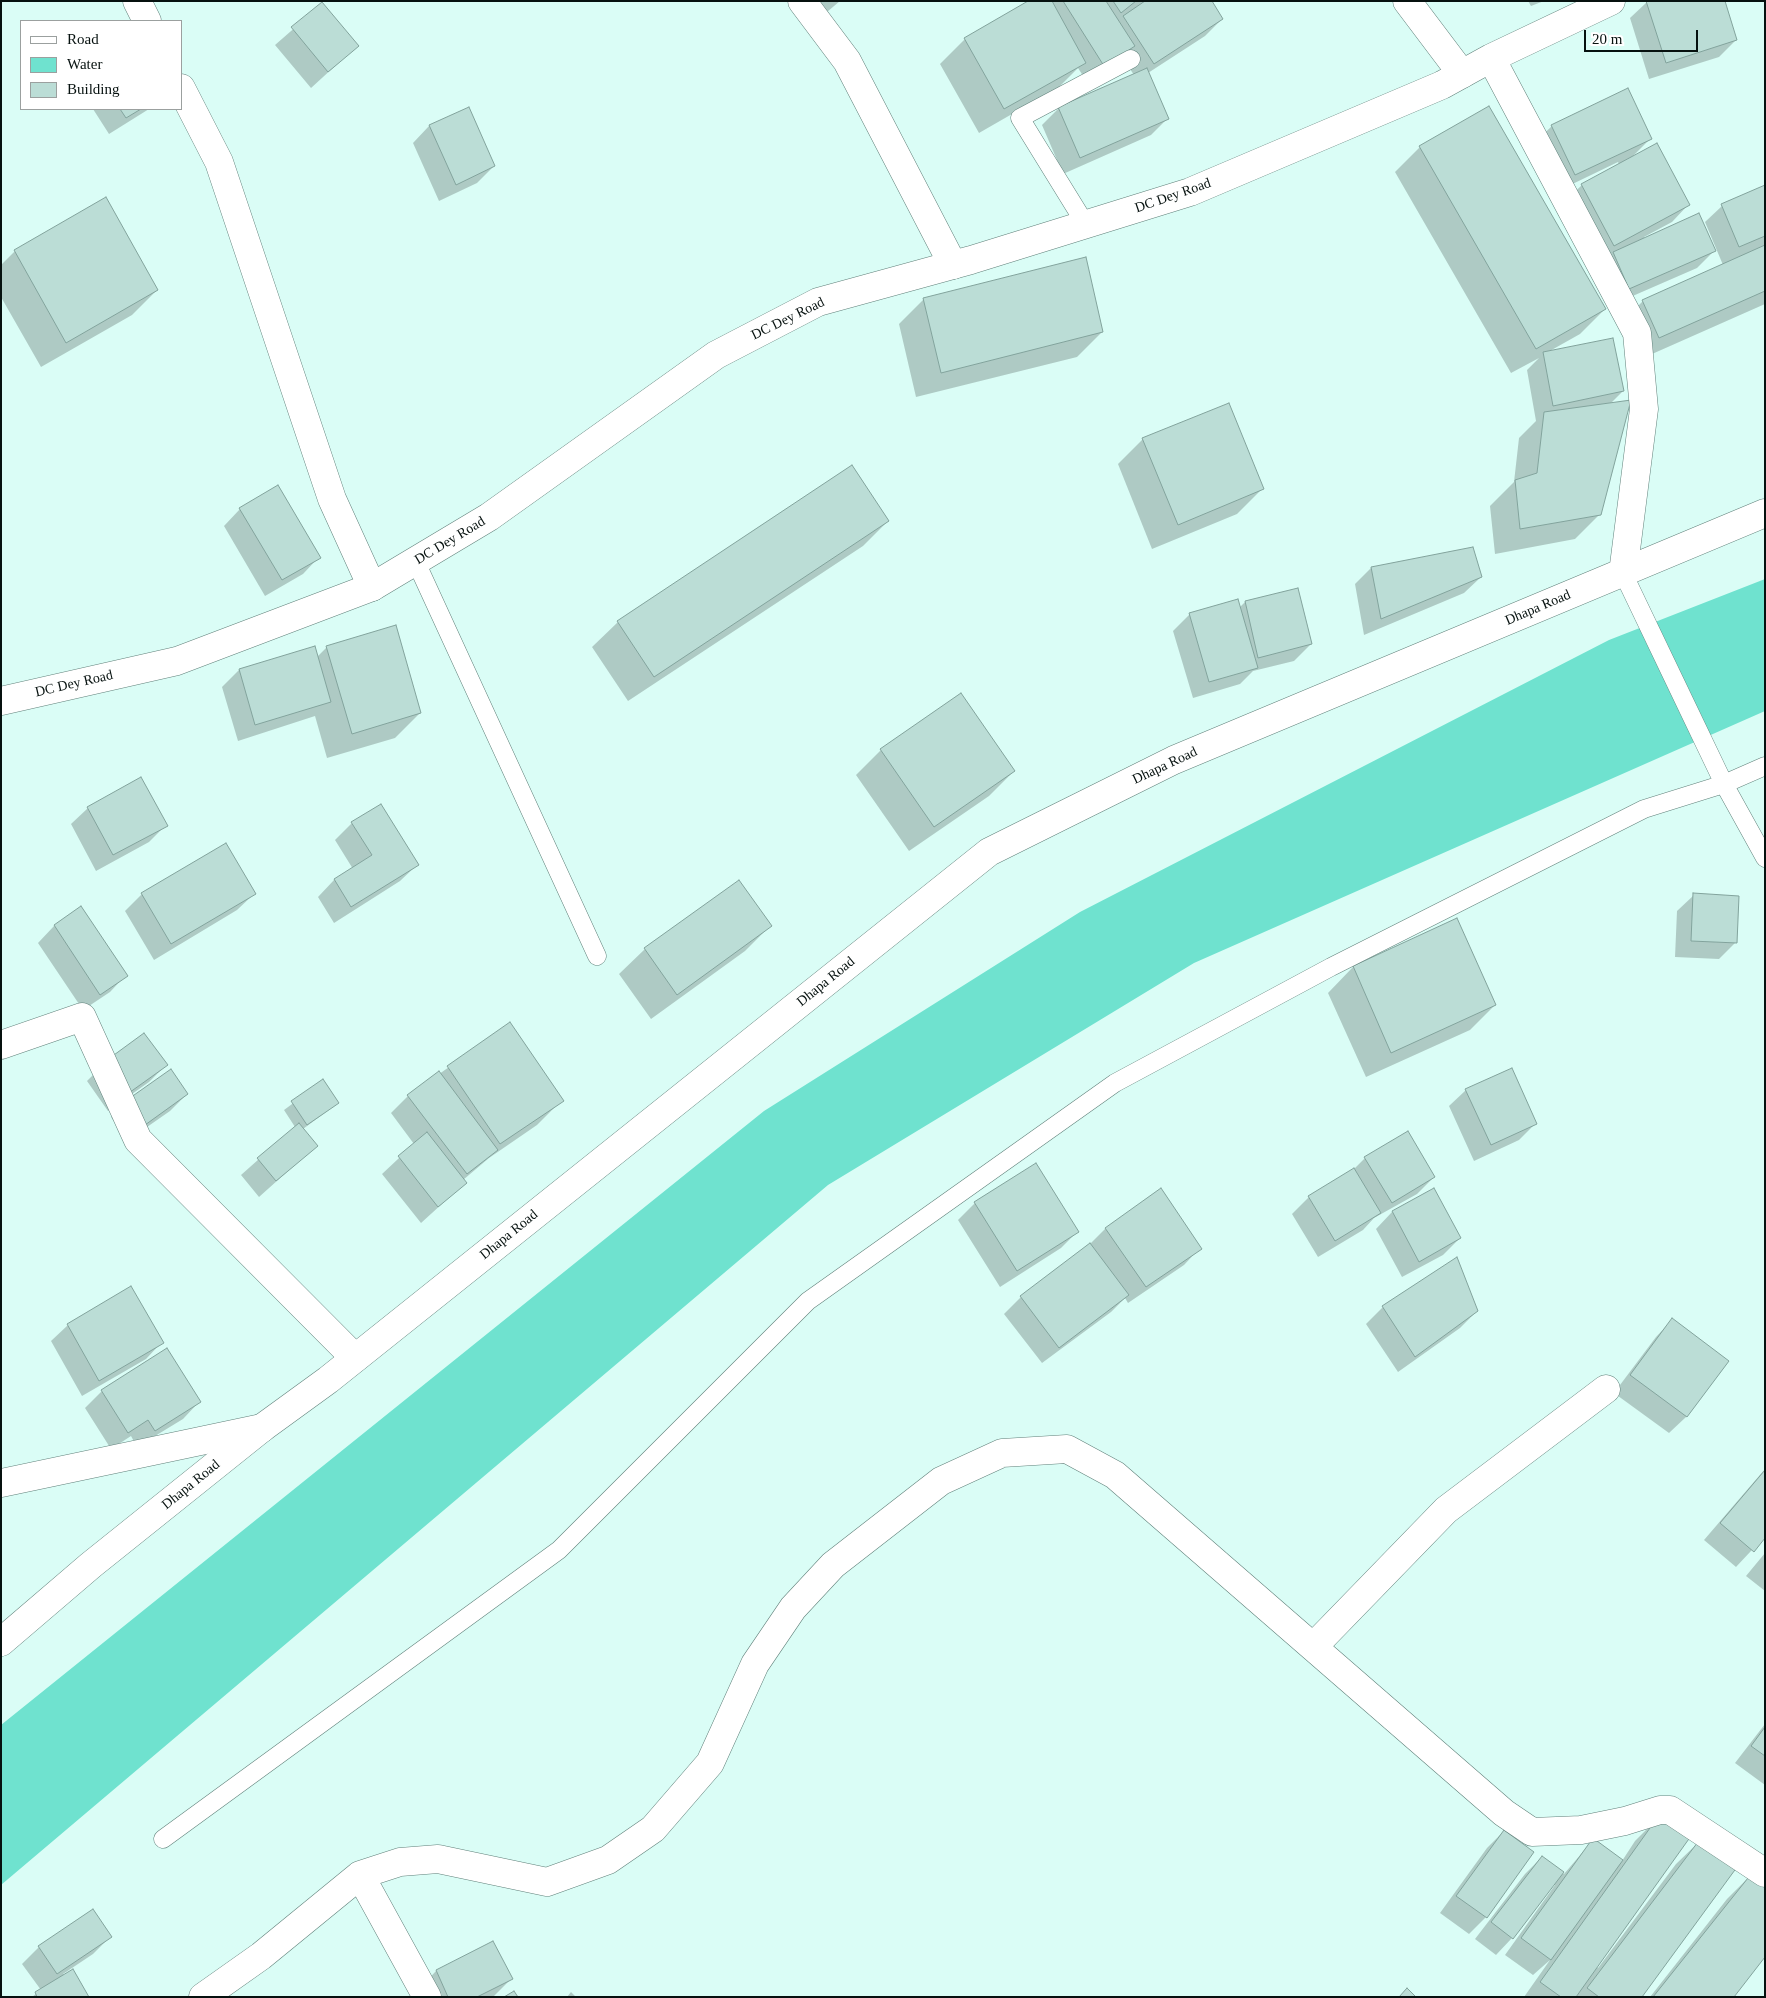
<!DOCTYPE html>
<html>
<head>
<meta charset="utf-8">
<style>
	body { margin:0 }
	#map { position:relative; width:1766px; height:1998px; overflow:hidden; background:#dafdf6; font-family:"Times New Roman",serif }
	canvas { display:block }
	.frame { position:absolute; inset:0; border:2px solid #06110f; pointer-events:none }
	.legend { position:absolute; left:20px; top:20px; width:162px; height:90px; box-sizing:border-box; background:#fff; border:1px solid #9ba09f; margin:0; padding:6px 9px; list-style:none; font-size:15px; color:#06110f }
	.legend li { display:flex; align-items:center; gap:10px; height:25px }
	.legend b { width:25px; border:1px solid #9ba09f }
	.scale { position:absolute; left:1584px; top:30px; width:114px; height:22px; box-sizing:border-box; border:2px solid #06110f; border-top:0; padding-left:6px; font-size:15px; line-height:18px; white-space:nowrap; color:#06110f; -webkit-text-stroke:4px #fff; paint-order:stroke }
</style>
</head>
<body>
<div id="map">
<canvas width="1766" height="1998"></canvas>
<div class="frame"></div>
<ul class="legend">
<li><b style="height:6px;background:#fff"></b>Road</li>
<li><b style="height:14px;background:#6fe2cf"></b>Water</li>
<li><b style="height:14px;background:#bbddd6"></b>Building</li>
</ul>
<div class="scale">20 m</div>
</div>
<script>
const g = document.querySelector('canvas').getContext('2d');
g.lineJoin = 'round';
function fill(path, color) { g.fillStyle = color; g.fill(path, 'evenodd'); }
const toPath = rows => new Path2D(rows.map(r => 'M' + r).join(''));
function stroke(path, color, width, dash) { g.strokeStyle = color; g.lineWidth = width; g.lineCap = dash ? 'butt' : 'round'; g.setLineDash(dash || []); g.stroke(path); }
function write(font, color, halo, rows, align = 'center') {
  g.font = font + ' "Times New Roman",serif'; g.lineWidth = 4; g.setLineDash([]); g.textBaseline = 'middle'; g.strokeStyle = halo; g.fillStyle = color; for (const [text, x, y, turn = 0] of rows) {
    g.save(); g.translate(x, y); g.rotate((+turn || 0) * Math.PI / 180); g.textAlign = isNaN(turn) ? turn : align; if (halo) g.strokeText(text, 0, 0); g.fillText(text, 0, 0); g.restore();
  }
}
fill(toPath([
	[1765,579,1765,711,1194,963,828,1185,1,1885,1,1725,764,1111,1080,912,1609,640]
]), '#6fe2cf');
fill(toPath([
	[787,1,840,1,808,28],
	[1031,1,1210,1,1222,19,1205,36,1148,73,1168,118,1151,135,1063,174,1042,125,1059,108,1134,75,1122,57,1087,82,1078,68,1059,87,979,133,940,64,965,39],
	[1528,1,1544,1,1531,6],
	[1647,2,1736,40,1719,57,1649,79,1630,18],
	[322,4,357,46,311,88,275,45],
	[93,109,149,109,109,134],
	[429,126,494,166,477,183,439,201,413,143],
	[1552,126,1650,139,1632,157,1688,205,1672,222,1644,237,1645,239,1714,251,1697,268,1612,305,1565,201,1582,185,1619,164,1618,162,1558,191,1535,142],
	[1420,147,1605,309,1580,334,1548,352,1623,391,1610,404,1600,514,1575,539,1495,554,1490,506,1514,482,1519,438,1536,421,1527,370,1539,358,1511,373,1395,172],
	[1765,187,1765,304,1634,362,1618,326,1643,301,1723,265,1705,222,1722,206],
	[105,199,157,290,132,315,41,367,1,297,1,265,15,251],
	[924,299,1102,332,1077,357,916,397,899,324],
	[1143,439,1262,489,1237,514,1152,549,1118,464],
	[240,509,319,557,303,574,265,596,224,526],
	[888,521,863,546,628,701,592,647,618,622],
	[1371,568,1481,577,1464,593,1364,635,1355,584],
	[1245,602,1311,644,1294,661,1253,671,1240,684,1193,698,1173,631,1190,614,1239,608],
	[327,647,420,713,395,738,327,758,315,716,238,741,222,687,239,670,314,648,317,657],
	[961,695,1014,771,989,796,909,851,856,775,881,750],
	[88,808,166,825,149,842,96,871,71,824],
	[352,823,417,865,400,881,334,923,318,897,334,880,353,869,335,840],
	[142,894,254,894,237,910,154,960,125,911],
	[1694,895,1736,942,1719,959,1675,957,1677,911],
	[81,908,126,975,110,992,83,1010,38,943,54,926],
	[1457,920,1495,1005,1470,1030,1366,1077,1328,993,1353,967],
	[770,926,745,951,651,1019,619,974,645,949],
	[510,1024,562,1100,537,1125,489,1158,463,1180,465,1183,421,1223,382,1174,414,1144,391,1113,408,1096],
	[104,1064,166,1065,149,1082,108,1111,87,1081],
	[323,1081,338,1103,303,1129,316,1146,259,1197,241,1175,295,1127,284,1110],
	[1466,1090,1535,1124,1519,1140,1474,1161,1449,1106],
	[187,1094,170,1111,127,1141,111,1117,127,1101],
	[1365,1158,1434,1177,1417,1194,1374,1218,1363,1230,1318,1257,1292,1214,1309,1197,1353,1170],
	[1434,1189,1460,1238,1443,1255,1402,1277,1376,1229,1392,1212],
	[1160,1190,1200,1248,1184,1265,1128,1303,1125,1298,1111,1312,1042,1363,1004,1314,1021,1297,1088,1246,1105,1229],
	[975,1203,1078,1231,1061,1248,1000,1287,958,1220],
	[1383,1307,1477,1311,1460,1328,1398,1372,1366,1324],
	[1672,1320,1727,1361,1686,1417,1669,1433,1614,1393,1656,1337],
	[68,1325,162,1342,146,1359,82,1396,51,1341],
	[167,1350,199,1402,183,1419,137,1447,131,1436,111,1449,85,1408,102,1391],
	[1765,1469,1765,1536,1736,1567,1704,1540],
	[1765,1553,1765,1591,1746,1576],
	[1765,1724,1765,1785,1735,1763],
	[1660,1816,1596,1966,1598,1968,1676,1864,1702,1839,1640,1997,1524,1997,1550,1960,1533,1975,1505,1955,1555,1885,1554,1884,1512,1938,1496,1955,1475,1939,1525,1874,1542,1857,1564,1874,1593,1840,1622,1861,1635,1841],
	[1504,1831,1533,1852,1486,1917,1469,1934,1440,1913,1487,1848],
	[1752,1874,1733,1997,1650,1997,1727,1899],
	[110,1937,93,1954,63,1974,88,1997,32,1997,41,1990,22,1964,39,1947],
	[493,1943,511,1979,494,1996,424,1997,420,1988,436,1971],
	[571,1992,576,1997,567,1997]
]), '#0003');
const building = toPath([
	[1028,1,1052,1,1086,63,1004,109,964,38,1028,1],
	[1063,1,1106,1,1135,46,1104,66,1063,1],
	[1113,1,1136,1,1121,13,1113,1],
	[1145,1,1212,1,1223,19,1154,64,1123,16,1145,1],
	[1646,1,1725,1,1737,40,1666,63,1646,1],
	[322,2,359,46,328,72,291,27,322,2],
	[1147,68,1169,119,1080,158,1058,107,1147,68],
	[1628,88,1652,139,1575,175,1551,125,1628,88],
	[1489,106,1606,309,1536,349,1419,146,1489,106],
	[469,107,495,166,456,185,429,125,469,107],
	[120,109,141,109,126,118,120,109],
	[1657,143,1690,205,1614,246,1581,184,1657,143],
	[1765,185,1765,236,1739,247,1721,204,1765,185],
	[106,197,158,290,66,343,14,250,106,197],
	[1699,213,1716,251,1629,289,1613,252,1699,213],
	[1765,245,1765,291,1659,338,1642,300,1765,245],
	[1086,257,1103,332,941,373,923,298,1086,257],
	[1613,338,1624,391,1553,406,1543,352,1613,338],
	[1631,400,1601,515,1520,529,1515,480,1537,473,1544,412,1631,400],
	[1229,403,1264,489,1178,525,1142,438,1229,403],
	[852,465,889,521,654,677,617,621,852,465],
	[278,485,321,558,282,580,239,508,278,485],
	[1473,547,1482,577,1381,619,1371,567,1473,547],
	[1298,588,1312,644,1258,658,1245,601,1298,588],
	[1238,599,1258,668,1209,682,1189,613,1238,599],
	[396,625,421,713,352,734,326,646,396,625],
	[315,646,331,702,255,725,239,669,315,646],
	[961,693,1015,771,934,827,880,749,961,693],
	[141,777,168,826,113,855,87,807,141,777],
	[381,804,419,865,351,907,334,879,372,855,351,822,381,804],
	[226,843,256,894,171,944,141,893,226,843],
	[739,880,772,926,677,995,644,948,739,880],
	[1693,893,1739,896,1737,943,1691,941,1693,893],
	[81,906,128,976,100,995,54,925,81,906],
	[1457,918,1496,1005,1391,1053,1353,966,1457,918],
	[510,1022,564,1101,500,1144,447,1066,510,1022],
	[144,1033,168,1065,126,1095,103,1063,144,1033],
	[1512,1068,1537,1124,1491,1145,1465,1089,1512,1068],
	[171,1069,188,1094,145,1125,127,1100,171,1069],
	[439,1071,498,1150,467,1174,407,1095,439,1071],
	[323,1079,339,1103,307,1125,291,1101,323,1079],
	[299,1123,318,1146,276,1181,257,1158,299,1123],
	[1408,1131,1435,1177,1392,1203,1364,1157,1408,1131],
	[427,1132,467,1183,438,1207,398,1156,427,1132],
	[1036,1163,1079,1232,1017,1271,974,1202,1036,1163],
	[1354,1168,1381,1213,1335,1241,1308,1196,1354,1168],
	[1161,1188,1202,1249,1146,1287,1105,1228,1161,1188],
	[1434,1188,1461,1238,1419,1262,1392,1211,1434,1188],
	[1090,1243,1129,1295,1059,1348,1020,1296,1090,1243],
	[1457,1257,1478,1311,1415,1357,1382,1306,1457,1257],
	[131,1286,164,1343,99,1381,67,1324,131,1286],
	[1672,1318,1729,1361,1687,1417,1630,1375,1672,1318],
	[167,1348,201,1402,155,1431,148,1420,128,1433,101,1390,167,1348],
	[1765,1470,1765,1538,1754,1552,1720,1523,1765,1470],
	[1765,1727,1765,1756,1751,1746,1765,1727],
	[1660,1814,1691,1836,1576,1997,1561,1997,1540,1982,1660,1814],
	[1504,1830,1534,1852,1487,1918,1456,1896,1504,1830],
	[1593,1838,1623,1860,1551,1960,1521,1938,1593,1838],
	[1701,1838,1740,1863,1642,1997,1599,1997,1587,1988,1701,1838],
	[1542,1856,1564,1872,1513,1939,1491,1922,1542,1856],
	[1752,1873,1765,1881,1765,1957,1734,1997,1653,1997,1752,1873],
	[93,1909,112,1937,57,1974,38,1946,93,1909],
	[493,1941,513,1979,477,1997,448,1997,436,1970,493,1941],
	[73,1969,89,1997,37,1997,35,1992,73,1969],
	[1407,1988,1416,1997,1399,1997,1407,1988],
	[514,1991,518,1997,504,1997,514,1991]
]);
fill(building, '#bbddd6');
stroke(building, '#82a39c', 1);
const service = toPath([
	[1086,225,1020,118,1131,59],
	[416,562,597,956],
	[1623,573,1724,784,1765,858],
	[163,1839,559,1550,808,1301,1115,1083,1331,967,1644,809,1724,784,1765,766]
]);
const minor = toPath([
	[137,1,147,21],
	[802,1,847,61,953,265],
	[1407,1,1462,74],
	[181,88,219,162,332,499,372,587],
	[1,1045,82,1017,138,1140,355,1358],
	[1,1483,262,1428],
	[1313,1647,1446,1510,1606,1389],
	[360,1875,427,1997],
	[203,1997,261,1956,360,1875,400,1862,438,1859,547,1882,608,1860,653,1829,710,1763,755,1664,793,1608,833,1565,941,1481,1002,1453,1067,1449,1115,1475,1504,1813,1532,1832,1581,1830,1625,1821,1660,1810,1670,1810,1765,1873]
]);
const tertiary = toPath([
	[1491,58,1637,333,1644,409,1623,573],
	[1,701,177,661,372,587,489,517,716,355,818,302,971,260,1190,192,1442,85,1491,58,1611,1],
	[1,1642,91,1565,262,1428,328,1380,989,852,1174,760,1765,513]
]);
stroke(service, '#60807a', 19);
stroke(minor, '#60807a', 29);
stroke(tertiary, '#60807a', 29);
stroke(service, '#fff', 18);
stroke(minor, '#fff', 28);
stroke(tertiary, '#fff', 28);
write('14px', '#06110f', '#fff', [
	["DC Dey Road",1173,196,-19],
	["DC Dey Road",788,319,-26],
	["DC Dey Road",450,541,-31],
	["Dhapa Road",1538,608,-23],
	["DC Dey Road",74,684,-13],
	["Dhapa Road",1165,766,-25],
	["Dhapa Road",826,982,-39],
	["Dhapa Road",509,1235,-39],
	["Dhapa Road",191,1485,-39]
]);
</script>
</body>
</html>
